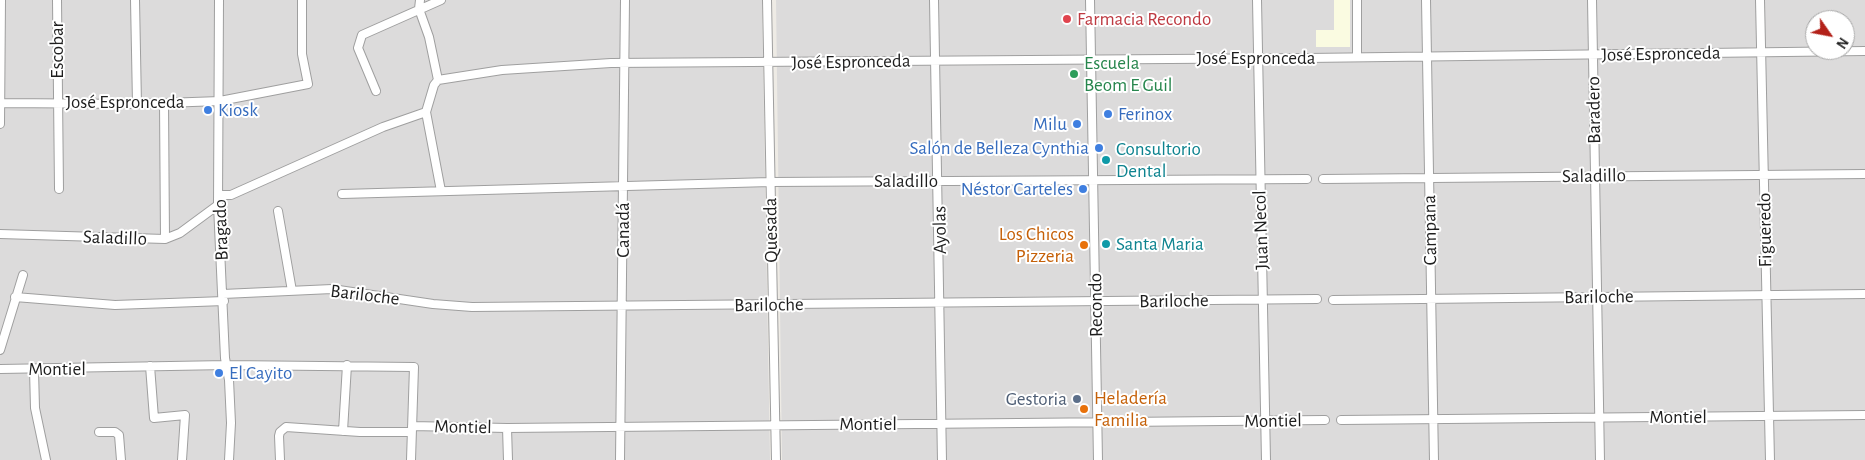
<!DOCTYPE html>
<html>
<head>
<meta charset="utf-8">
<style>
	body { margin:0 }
	#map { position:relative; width:1865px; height:460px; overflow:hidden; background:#eeebe5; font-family:"Alegreya Sans",sans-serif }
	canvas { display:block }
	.north { position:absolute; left:1805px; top:10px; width:50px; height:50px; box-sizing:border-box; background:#fff; border:1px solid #a5a5a5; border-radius:50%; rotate:123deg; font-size:14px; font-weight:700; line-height:20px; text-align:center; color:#1e1e1e }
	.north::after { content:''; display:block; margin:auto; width:18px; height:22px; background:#b32119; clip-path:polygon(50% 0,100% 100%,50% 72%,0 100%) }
</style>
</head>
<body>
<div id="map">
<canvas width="1865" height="460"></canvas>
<div class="north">N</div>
</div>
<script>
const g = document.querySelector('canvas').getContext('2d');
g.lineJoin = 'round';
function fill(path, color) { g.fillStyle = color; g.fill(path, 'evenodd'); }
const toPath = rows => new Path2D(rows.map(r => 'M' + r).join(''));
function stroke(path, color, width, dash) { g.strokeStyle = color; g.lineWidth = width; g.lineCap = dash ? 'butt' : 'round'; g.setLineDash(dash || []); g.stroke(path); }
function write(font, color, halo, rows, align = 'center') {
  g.font = font + ' "Alegreya Sans",sans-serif'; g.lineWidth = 4; g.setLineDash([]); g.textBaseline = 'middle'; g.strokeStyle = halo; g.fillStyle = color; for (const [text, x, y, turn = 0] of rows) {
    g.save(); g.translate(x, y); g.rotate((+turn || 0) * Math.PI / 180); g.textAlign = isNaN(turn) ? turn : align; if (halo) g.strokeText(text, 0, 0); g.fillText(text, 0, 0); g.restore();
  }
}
fill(toPath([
	[0,0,762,0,770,460,0,460],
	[776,0,1865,0,1865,460,782,460],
	[1815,20,1845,20,1845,50,1815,50]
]), '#dcdbdb');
fill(toPath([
	[1334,0,1350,0,1350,47,1316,47,1316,30,1334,30]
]), '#fafbe1');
const minor = toPath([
	[57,0,59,189],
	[135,0,137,104],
	[219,0,218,205,225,358,229,380,231,423,229,460],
	[420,0,419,9,429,37,438,80,434,85,426,112,441,191],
	[767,0,776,460],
	[934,0,942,460],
	[1090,0,1098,460],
	[1257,0,1266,460],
	[1357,0,1357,57],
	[1426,0,1434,460],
	[1592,0,1600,460],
	[1760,0,1770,460],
	[438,80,502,70,611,63,1308,58,1865,51],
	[376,91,358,48,362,35,441,0],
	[0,103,137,104,220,101,308,84,302,54,302,0],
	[164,103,165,239],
	[0,124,1,0],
	[1323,179,1865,174],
	[342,194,770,182,1307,179],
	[219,195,231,195,383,127,426,112],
	[278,211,292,291],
	[0,234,165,239,180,233,218,205],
	[223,294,332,289,433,304,472,307,1317,299],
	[15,297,115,305,224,301],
	[1333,300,1865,294],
	[0,350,23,275],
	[150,366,154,418,185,415,182,460],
	[0,369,227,365,414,367,411,460],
	[34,370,35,408,46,460],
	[1341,420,1865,415],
	[412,426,507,428,1325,420],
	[507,428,508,460],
	[343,431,347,365],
	[99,432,115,432,119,435,121,460],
	[280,460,279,436,280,432,286,427,360,432,411,432],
	[620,460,625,0]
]);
stroke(minor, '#9f9f9f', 10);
stroke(minor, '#fff', 8);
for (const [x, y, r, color] of [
	[1067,19,5,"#e0444e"],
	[1074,74,5,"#2e9e5b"],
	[208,110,5,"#3f7fe0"],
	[1108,114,5,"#3f7fe0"],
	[1077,124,5,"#3f7fe0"],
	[1099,148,5,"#3f7fe0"],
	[1106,160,5,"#0f9aa8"],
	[1083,189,5,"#3f7fe0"],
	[1106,244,5,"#0f9aa8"],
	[1084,245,5,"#e8710a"],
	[219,373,5,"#3f7fe0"],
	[1077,399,5,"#5c6f8a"],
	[1084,409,5,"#e8710a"]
]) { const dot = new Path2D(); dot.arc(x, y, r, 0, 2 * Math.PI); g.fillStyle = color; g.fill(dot); stroke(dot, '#fff', 2); }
write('19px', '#be3a42', '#fff', [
	["Farmacia Recondo",1077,19]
], 'left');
write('19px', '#1e1e1e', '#fff', [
	["Escobar",57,50,-90],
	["José Espronceda",1661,54,-1],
	["José Espronceda",1256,58],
	["José Espronceda",851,62,-1],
	["José Espronceda",125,102],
	["Baradero",1594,110,-91],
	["Saladillo",1594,176,-1],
	["Saladillo",906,181],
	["Bragado",221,230,-92],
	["Canadá",623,230,-90],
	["Quesada",771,230,-91],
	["Ayolas",940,230,-91],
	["Juan Necol",1261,230,-92],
	["Campana",1430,230,-91],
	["Figueredo",1765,230,-91],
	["Saladillo",115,238,2],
	["Bariloche",365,295,7],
	["Bariloche",1599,297,-1],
	["Bariloche",1174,301,-1],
	["Bariloche",769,305,-1],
	["Recondo",1096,305,-91],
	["Montiel",57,369],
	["Montiel",1678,417],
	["Montiel",1273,421,-1],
	["Montiel",868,424],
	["Montiel",463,427,1]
]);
write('19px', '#27864d', '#fff', [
	["Escuela",1084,63],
	["Beom E Guil",1084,85]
], 'left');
write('19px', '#366cbe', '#fff', [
	["Kiosk",218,110],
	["Ferinox",1118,114],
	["Milu",1067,124,"right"],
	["Salón de Belleza Cynthia",1089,148,"right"],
	["Néstor Carteles",1073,189,"right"],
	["El Cayito",229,373]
], 'left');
write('19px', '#0d838f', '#fff', [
	["Consultorio",1116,149],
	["Dental",1116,171],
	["Santa Maria",1116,244]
], 'left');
write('19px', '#c56008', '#fff', [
	["Los Chicos",1074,234],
	["Pizzeria",1074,256],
	["Heladería",1094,398,"left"],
	["Familia",1094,420,"left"]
], 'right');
write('19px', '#4e5e75', '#fff', [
	["Gestoria",1067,399]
], 'right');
</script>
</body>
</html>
